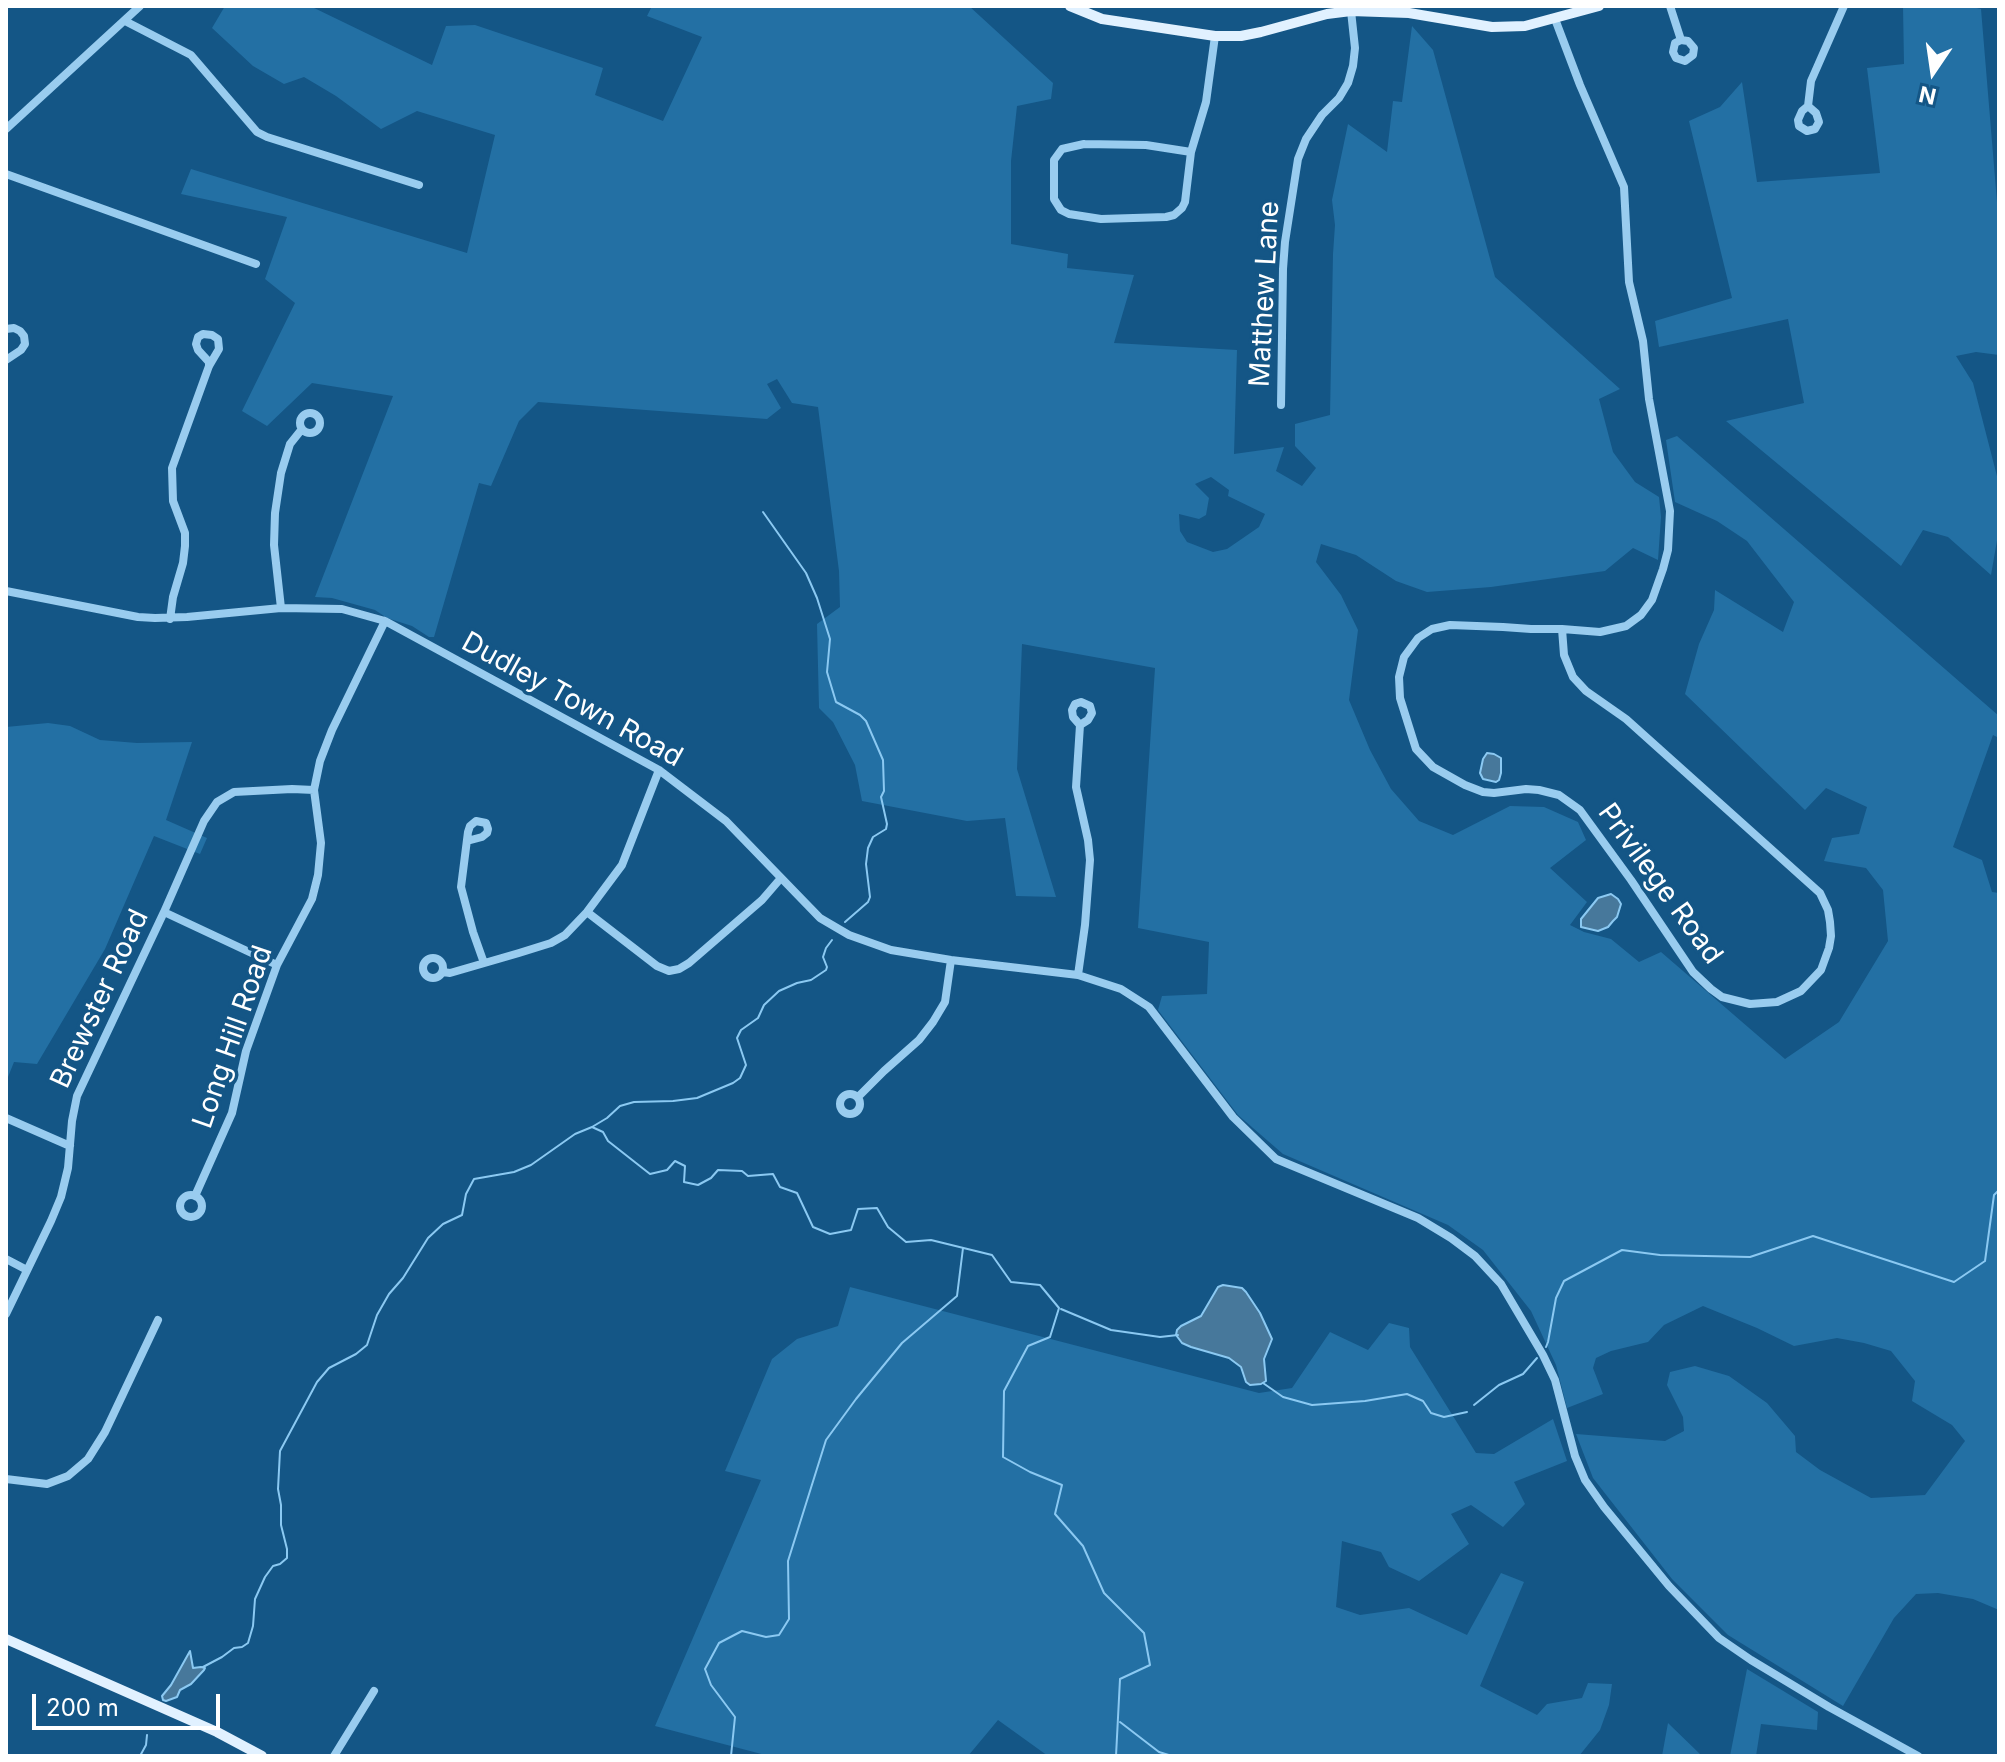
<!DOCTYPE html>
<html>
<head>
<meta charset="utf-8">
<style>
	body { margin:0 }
	#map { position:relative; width:2005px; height:1762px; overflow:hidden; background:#145686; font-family:Inter,sans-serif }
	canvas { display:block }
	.frame { position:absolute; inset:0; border:8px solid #fff; pointer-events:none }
	.north { position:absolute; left:1893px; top:32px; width:80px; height:80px; -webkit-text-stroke:6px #145686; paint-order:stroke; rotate:193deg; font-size:22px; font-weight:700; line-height:32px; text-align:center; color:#fff }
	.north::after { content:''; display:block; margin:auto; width:28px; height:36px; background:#fff; clip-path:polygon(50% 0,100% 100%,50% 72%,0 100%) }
	.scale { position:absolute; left:32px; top:1694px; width:188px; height:36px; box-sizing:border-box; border:4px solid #fff; border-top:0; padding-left:10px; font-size:24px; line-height:28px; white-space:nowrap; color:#fff; -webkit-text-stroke:6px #145686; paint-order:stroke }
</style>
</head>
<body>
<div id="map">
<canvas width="2005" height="1762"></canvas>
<div class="frame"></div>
<div class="north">N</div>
<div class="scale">200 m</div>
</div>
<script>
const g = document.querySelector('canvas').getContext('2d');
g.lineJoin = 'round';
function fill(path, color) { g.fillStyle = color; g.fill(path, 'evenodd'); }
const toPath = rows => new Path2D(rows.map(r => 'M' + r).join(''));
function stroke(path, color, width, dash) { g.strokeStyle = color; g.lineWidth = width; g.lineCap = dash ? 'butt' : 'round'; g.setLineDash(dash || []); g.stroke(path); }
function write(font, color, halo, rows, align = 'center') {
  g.font = font + ' Inter,sans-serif'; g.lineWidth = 7; g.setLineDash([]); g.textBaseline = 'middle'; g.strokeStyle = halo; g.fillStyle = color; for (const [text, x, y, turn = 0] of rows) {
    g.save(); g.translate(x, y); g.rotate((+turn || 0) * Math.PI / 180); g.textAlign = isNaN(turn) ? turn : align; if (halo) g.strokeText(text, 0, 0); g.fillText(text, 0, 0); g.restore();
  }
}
fill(toPath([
	[225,6,310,6,432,65,446,26,475,25,603,68,595,95,663,121,702,37,647,16,652,6,969,6,1053,83,1051,99,1017,106,1011,161,1011,244,1068,254,1067,268,1134,275,1114,343,1237,350,1234,454,1284,447,1276,471,1302,486,1316,468,1295,446,1295,424,1330,415,1333,254,1335,225,1332,200,1348,124,1387,152,1393,101,1402,102,1412,26,1433,50,1495,277,1620,389,1599,399,1613,452,1635,482,1659,497,1661,517,1658,560,1633,548,1605,571,1491,587,1427,592,1396,581,1356,555,1321,544,1316,562,1341,595,1358,630,1349,700,1370,750,1391,789,1419,821,1453,835,1510,806,1544,807,1578,822,1586,840,1550,868,1587,902,1570,925,1584,932,1611,939,1639,962,1661,952,1785,1059,1839,1022,1888,941,1883,890,1866,868,1824,861,1832,838,1859,834,1867,807,1826,788,1805,810,1685,694,1699,644,1714,610,1715,590,1783,632,1794,602,1747,541,1717,521,1675,502,1666,440,1677,436,1999,716,1999,738,1993,735,1953,847,1982,860,1992,892,1999,893,1999,1610,1973,1599,1938,1593,1916,1594,1894,1618,1843,1706,1728,1635,1672,1579,1593,1478,1576,1434,1665,1441,1684,1431,1683,1417,1667,1385,1670,1372,1695,1366,1729,1376,1767,1403,1795,1436,1796,1452,1820,1470,1871,1498,1925,1495,1965,1441,1952,1425,1912,1401,1915,1381,1891,1351,1864,1343,1837,1338,1794,1346,1757,1328,1703,1306,1664,1325,1648,1342,1611,1351,1596,1358,1593,1368,1603,1394,1567,1408,1556,1365,1531,1311,1483,1250,1448,1225,1283,1154,1238,1115,1158,1010,1162,996,1207,994,1209,942,1138,928,1155,668,1022,644,1017,769,1056,897,1016,896,1005,818,967,821,862,801,855,765,833,722,819,708,817,624,840,607,839,571,818,407,792,403,777,379,767,384,781,408,767,419,538,402,519,421,491,486,479,483,434,637,429,637,412,626,387,618,375,610,332,598,315,597,393,396,312,383,267,426,242,411,295,303,265,279,287,217,181,194,191,169,467,253,495,135,417,111,381,129,336,96,304,77,284,84,253,66,212,28],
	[1211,477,1229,490,1228,496,1265,514,1259,527,1227,549,1213,552,1187,542,1180,531,1179,514,1199,519,1206,515,1209,498,1195,484],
	[1903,6,1967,6,1981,9,1997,202,1999,203,1999,355,1976,352,1956,356,1973,383,1999,484,1999,529,1991,575,1948,537,1923,530,1901,566,1726,421,1804,403,1788,319,1659,347,1655,321,1732,298,1689,121,1720,107,1742,82,1757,182,1880,173,1867,68,1904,64],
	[48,723,70,726,100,740,137,743,192,742,166,820,207,838,200,854,154,836,105,949,37,1064,14,1062,6,1082,6,727],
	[850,1287,1259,1393,1292,1388,1330,1332,1368,1350,1389,1323,1409,1328,1410,1347,1476,1453,1494,1454,1553,1419,1567,1461,1514,1482,1525,1504,1503,1527,1471,1505,1451,1514,1469,1544,1419,1581,1389,1567,1381,1552,1342,1541,1336,1607,1360,1615,1409,1608,1467,1635,1501,1573,1524,1582,1480,1686,1537,1715,1547,1704,1582,1698,1588,1683,1612,1684,1609,1705,1600,1730,1579,1756,1048,1756,998,1720,968,1756,769,1756,655,1726,761,1480,725,1471,772,1359,797,1339,838,1326],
	[1747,1669,1818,1712,1817,1730,1761,1724,1756,1756,1730,1756],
	[1668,1723,1702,1756,1662,1756]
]), '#2370a4');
const water = toPath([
	[1487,753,1494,754,1501,758,1501,773,1499,780,1496,782,1483,779,1480,773,1483,759,1487,753],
	[1611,894,1618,899,1621,904,1617,917,1613,921,1608,927,1598,931,1581,927,1581,919,1598,898,1611,894],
	[1223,1285,1242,1288,1246,1292,1260,1313,1272,1339,1264,1359,1266,1381,1261,1384,1250,1385,1246,1382,1241,1367,1229,1358,1191,1347,1182,1343,1176,1335,1177,1330,1181,1326,1201,1316,1218,1287,1223,1285],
	[190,1651,193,1668,201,1667,205,1668,204,1670,191,1684,180,1690,177,1697,166,1701,163,1700,162,1696,171,1685,190,1651]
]);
fill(water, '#47789b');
stroke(water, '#8bc9f2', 2);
stroke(toPath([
	[763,512,806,573,817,598,830,639,827,672,836,702,860,715,866,721,883,760,884,791,881,797,887,824,886,829,873,837,868,848,866,864,870,897,868,902,845,922],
	[592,1127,603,1132,608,1141,650,1174,667,1170,675,1161,685,1166,684,1182,698,1185,711,1178,718,1170,742,1171,748,1176,773,1174,780,1187,797,1193,813,1227,830,1234,851,1230,858,1209,877,1208,888,1227,906,1242,931,1240,992,1255,1011,1282,1040,1285,1059,1308,1050,1337,1028,1346,1004,1391,1003,1457,1030,1472,1062,1485,1055,1514,1083,1546,1104,1593,1144,1633,1150,1665,1120,1679,1116,1756],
	[1061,1309,1111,1330,1160,1337,1178,1335],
	[1546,1347,1548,1342,1556,1298,1564,1281,1622,1250,1660,1255,1750,1257,1813,1236,1954,1282,1985,1261,1994,1195,1999,1190],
	[1263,1383,1283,1397,1312,1405,1365,1401,1407,1394,1423,1401,1431,1413,1444,1417,1467,1412],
	[1474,1405,1499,1385,1523,1374,1537,1358],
	[203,1667,222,1657,234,1648,242,1647,248,1643,253,1626,255,1599,265,1577,273,1566,280,1564,287,1558,287,1549,281,1525,281,1505,278,1489,280,1451,317,1382,329,1368,356,1354,367,1345,377,1315,389,1294,403,1278,428,1238,443,1224,462,1215,466,1194,474,1179,514,1172,531,1165,575,1134,592,1127,607,1118,620,1106,634,1102,673,1101,697,1098,733,1083,740,1078,746,1065,737,1038,741,1030,758,1018,764,1005,779,991,797,983,811,980,826,970,827,967,823,957,826,948,832,940],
	[1120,1722,1159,1752,1172,1756],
	[140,1756,146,1745,147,1735],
	[731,1756,735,1717,711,1685,705,1669,719,1643,742,1631,766,1637,779,1635,789,1619,788,1561,826,1440,856,1399,902,1343,957,1296,963,1248]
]), '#8bc9f2', 2);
stroke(toPath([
	[1670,6,1681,40,1688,41,1694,48,1693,55,1685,61,1676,58,1673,52,1675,43,1681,40],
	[1555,19,1580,85,1624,187,1629,282,1643,341,1649,399,1670,511,1668,550,1663,569,1652,600,1641,615,1626,626,1600,632,1562,629,1531,629,1503,627,1450,625,1432,629,1418,638,1404,657,1399,677,1400,698,1416,749,1433,767,1465,785,1483,792,1494,793,1526,789,1539,790,1559,795,1580,810,1631,880,1693,972,1711,989,1722,997,1750,1004,1777,1002,1801,991,1821,970,1829,948,1831,936,1830,922,1828,910,1820,893,1626,719,1586,691,1573,677,1564,655,1562,629],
	[125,21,191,55,257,132,267,137,419,185],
	[1808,106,1816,113,1819,122,1815,129,1807,131,1799,126,1798,120,1802,111,1808,106,1811,81,1844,6],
	[6,129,140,6],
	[1084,144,1146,145,1191,152,1185,202,1182,208,1174,215,1166,217,1101,219,1069,214,1061,210,1054,199,1054,160,1062,149,1084,144],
	[1191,152,1206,102,1215,36],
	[6,174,256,264],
	[6,329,14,328,20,331,24,336,25,344,21,350,6,360],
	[1281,405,1283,269,1285,242,1298,159,1306,139,1322,115,1339,98,1348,83,1353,66,1355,48,1351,11],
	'300 423a10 10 0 1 1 20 0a10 10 0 1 1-20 0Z',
	[6,591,138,617,155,618,187,617,281,608,342,609,385,621,659,770,726,821,820,918,849,935,891,950,951,960,1078,975,1121,989,1149,1007,1233,1117,1276,1159,1418,1218,1451,1238,1475,1256,1501,1284,1543,1355,1555,1380,1575,1456,1585,1480,1604,1507,1669,1586,1719,1638,1751,1660,1829,1707,1918,1756],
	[281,608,274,545,275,513,281,473,290,444,302,429],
	[170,619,173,597,183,563,185,546,185,533,173,501,172,468,209,366,219,349,218,339,212,335,203,334,198,337,196,344,198,350,209,362,209,366],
	[467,841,482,837,487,833,488,829,486,823,476,821,470,826,468,832,461,887,473,932,484,963],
	[164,912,277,965],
	[587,912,657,966,669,971,679,969,689,963,762,900,781,878],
	'423 968a10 10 0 1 1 20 0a10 10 0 1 1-20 0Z',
	[443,972,450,973,519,953,551,943,565,935,587,912,622,865,659,770],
	[1078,975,1085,925,1090,860,1088,840,1076,787,1080,725,1073,717,1072,710,1075,704,1081,702,1090,706,1092,713,1088,720,1080,725],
	'840 1104a10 10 0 1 1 20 0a10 10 0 1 1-20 0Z',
	[858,1097,884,1071,919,1040,933,1022,945,1002,951,960],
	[6,1118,70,1146],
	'180 1206a11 11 0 1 1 22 0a11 11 0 1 1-22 0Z',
	[195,1196,232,1113,246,1051,277,965,312,899,318,875,321,843,314,790,320,761,332,730,385,621],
	[6,1259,27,1270],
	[6,1314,51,1221,61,1197,68,1168,72,1121,77,1096,164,912,204,821,217,802,234,792,292,789,314,790],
	[6,1479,47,1484,68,1476,88,1459,105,1432,158,1320],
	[334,1756,374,1691]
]), '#99ccef', 8);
stroke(toPath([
	[1070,6,1102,19,1215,36,1241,36,1261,32,1327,14,1351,11,1409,13,1492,27,1525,26,1599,6],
	[6,1639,217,1732,262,1756]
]), '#e1f1ff', 10);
write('28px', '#fff', '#145686', [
	["Matthew Lane",1265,294,-87],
	["Dudley Town Road",572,700,29],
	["Privilege Road",1660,884,54],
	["Brewster Road",100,999,-65],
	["Long Hill Road",233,1037,-71]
]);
</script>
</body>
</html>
